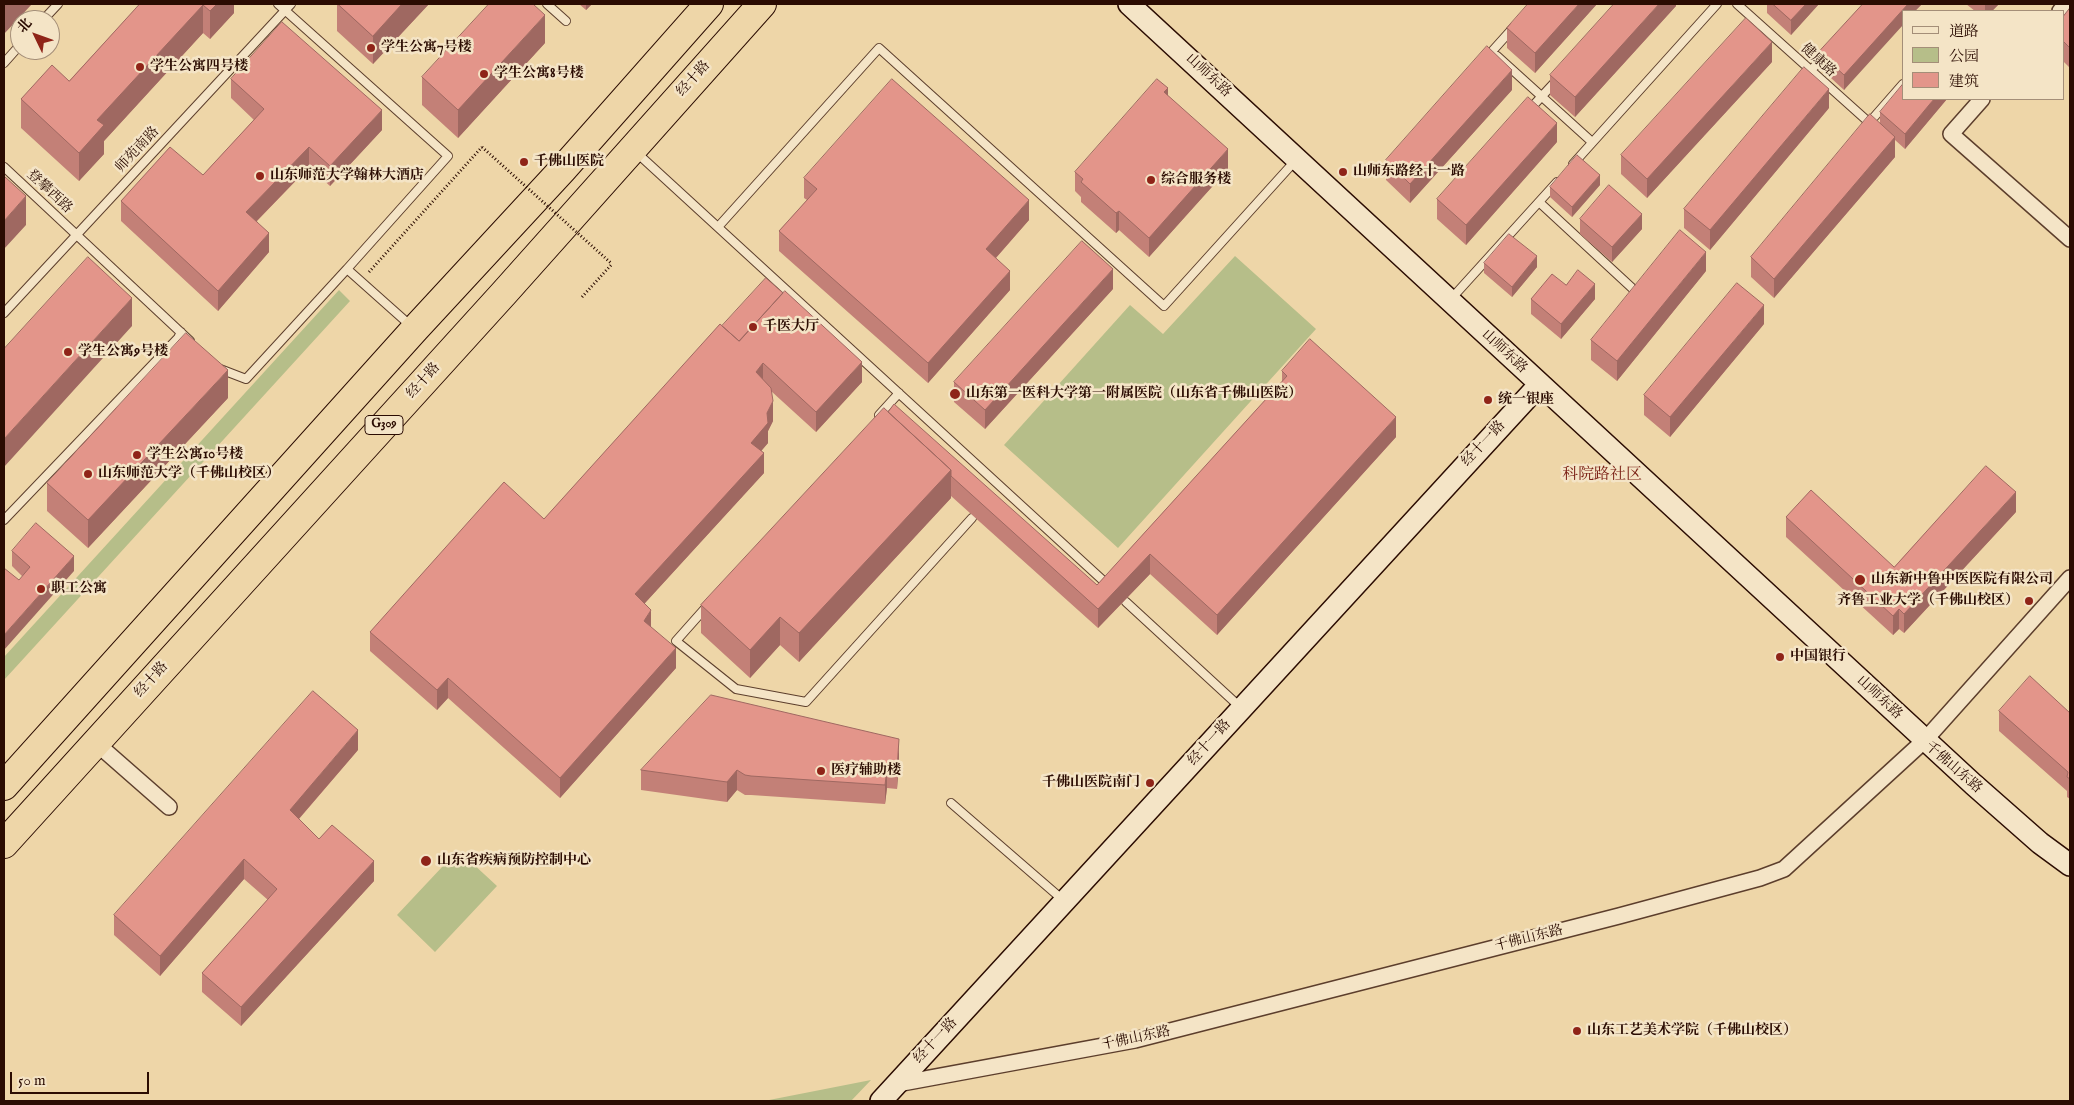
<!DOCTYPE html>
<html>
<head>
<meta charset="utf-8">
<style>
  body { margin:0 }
  #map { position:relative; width:2074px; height:1105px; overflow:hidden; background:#eed6a8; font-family:"IM FELL English","Noto Serif SC",serif }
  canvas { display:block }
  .frame { position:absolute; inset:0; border:5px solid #2b0c02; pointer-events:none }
  .legend { position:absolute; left:1902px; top:10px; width:162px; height:90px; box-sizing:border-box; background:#f4e4c6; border:1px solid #a48e78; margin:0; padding:6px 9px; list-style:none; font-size:15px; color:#2b0c02 }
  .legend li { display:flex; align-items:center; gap:10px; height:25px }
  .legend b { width:25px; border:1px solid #a48e78 }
  .north { position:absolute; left:10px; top:10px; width:50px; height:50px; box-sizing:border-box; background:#f4e4c6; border:1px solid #a48e78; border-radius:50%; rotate:312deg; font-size:14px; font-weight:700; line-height:20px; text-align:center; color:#2b0c02 }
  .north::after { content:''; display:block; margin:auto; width:18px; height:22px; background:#8f2418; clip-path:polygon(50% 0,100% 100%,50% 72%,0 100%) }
  .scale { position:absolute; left:10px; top:1072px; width:139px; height:22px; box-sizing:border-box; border:2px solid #2b0c02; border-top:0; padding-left:6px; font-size:15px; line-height:18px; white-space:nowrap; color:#2b0c02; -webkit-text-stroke:4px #f4e4c6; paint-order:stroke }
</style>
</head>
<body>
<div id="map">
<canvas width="2074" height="1105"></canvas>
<div class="frame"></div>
<ul class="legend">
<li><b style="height:6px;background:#f4e4c6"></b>道路</li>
<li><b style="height:14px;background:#b6be89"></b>公园</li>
<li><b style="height:14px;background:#e3958a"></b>建筑</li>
</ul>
<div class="north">北</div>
<div class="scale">50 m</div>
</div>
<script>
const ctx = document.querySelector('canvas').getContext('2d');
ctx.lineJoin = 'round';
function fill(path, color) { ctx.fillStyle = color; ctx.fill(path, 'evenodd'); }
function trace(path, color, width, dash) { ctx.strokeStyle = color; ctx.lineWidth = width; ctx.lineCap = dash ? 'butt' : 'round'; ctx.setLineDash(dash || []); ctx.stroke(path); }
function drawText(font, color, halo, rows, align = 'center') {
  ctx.font = font + ' "IM FELL English","Noto Serif SC",serif'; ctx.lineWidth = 5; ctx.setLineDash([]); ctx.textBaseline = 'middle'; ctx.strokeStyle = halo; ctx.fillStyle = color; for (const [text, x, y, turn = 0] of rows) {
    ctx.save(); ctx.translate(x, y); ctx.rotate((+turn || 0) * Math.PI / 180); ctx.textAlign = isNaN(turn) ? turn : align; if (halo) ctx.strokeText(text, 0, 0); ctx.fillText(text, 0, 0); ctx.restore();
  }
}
const green = new Path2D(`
  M1235 256 1316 329 1118 548 1004 445 1130 305 1163 334Z
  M339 290 350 301 4 680V657Z
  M458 850 497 886 435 952 397 915Z
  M871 1080 851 1101H764Z`);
const path = new Path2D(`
  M369 272 482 147
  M582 297 612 264`);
const lane = new Path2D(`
  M278 4 448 156 347 269 411 326
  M547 4 566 21
  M1737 4 1873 126
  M43 20 58 4
  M1497 56 1592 142
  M1486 58 1513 28
  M4 63 20 45
  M1803 79 1826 54
  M1530 109 1556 81
  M1868 124 1903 84
  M637 153 1109 586
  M1573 164 1717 4
  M4 167 190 341
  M1539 202 1632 288
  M718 227 879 48 1164 306 1295 161
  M1451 299 1557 182
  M4 313 291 4
  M220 369 246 379 347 269
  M879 415 899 393
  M4 520 178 338 181 332
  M1126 602 1240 707
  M708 605 676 641 736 689 806 702 972 518
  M951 803 1063 900`);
const street = new Path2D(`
  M2060 11 2067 4
  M1982 99 1951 134 2070 239
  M96 743 169 807
  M897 1084 1135 1040 1619 916 1760 878 1784 869 1925 740 2070 578`);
const secondary = new Path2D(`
  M1129 4 1973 784 2040 843 2070 865
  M881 1101 1539 385`);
const highway = new Path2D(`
  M4 786 415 329 563 169 709 4
  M4 844 505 292 762 4`);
const pathBridge = new Path2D(`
  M482 147 612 264`);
const wall = new Path2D(`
  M140 4H234V13L210 39 203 33 104 141V154L79 181 21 128V99L69 81Z
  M337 4H429L373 64 337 31Z
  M579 4H592L586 10Z
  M1597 4 1535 73 1507 48V28Z
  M1676 4V6L1575 117 1550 95V75Z
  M1767 4H1819L1791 35 1767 13Z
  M1863 4H1922L1915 11H1903L1844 90 1819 67V52Z
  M1966 4H1999L1992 11H1975Z
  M2070 8V68L2063 61V17Z
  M545 43 458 138 422 105V77Z
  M1772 62 1647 198 1621 174V155Z
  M231 79 382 130 330 186 309 167 257 221 269 252 218 311 121 221V201L203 175 254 120 231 98Z
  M1512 90 1410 203 1386 180V160Z
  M1168 96 1228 169 1149 257 1119 230 1116 233 1081 202V197L1075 191V172Z
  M1947 99 1905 149 1895 140V157L1774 298 1751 277V257L1880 123V112Z
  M1829 108 1710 250 1684 228V209Z
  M1557 142 1466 245 1437 219V199Z
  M804 178 1029 220 996 258 1010 290 928 383 779 251V231L807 200 804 198Z
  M1600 185 1572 217 1550 197V187Z
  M1580 219 1642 229 1612 262 1580 234Z
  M1484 263 1537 267 1512 297 1484 273Z
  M1706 271 1617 381 1591 360V340Z
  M1566 285 1595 299 1561 339 1531 314V299Z
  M1113 289 985 429 954 402V382Z
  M1764 324 1670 437 1644 415V395Z
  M722 326 862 382 816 432 771 391 773 421 768 431V443L761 451 764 473 644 604 651 627 676 668 560 798 448 698 437 710 370 651V632L544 519Z
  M1282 371 1396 437 1217 635 1150 574 1098 628 951 496V498L799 662 780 645 750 678 701 633V605L884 408 1097 585 1282 382Z
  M228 398 88 548 47 511V483Z
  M2016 512 1904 633 1899 629 1893 635 1786 537V517L1894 567Z
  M12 551 74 571 22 576 12 566Z
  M1999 711 2070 713V799L2067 797V791L1999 731Z
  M358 750 299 819 319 839 374 881 241 1026 202 992V973L268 900 244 879 160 976 114 935V915Z
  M899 759 897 789 887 788 885 804 751 795H745L737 790 727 802 641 790V770Z`);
const shadedWall = new Path2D(`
  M5 4H32L4 34V5Z
  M217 4H234V13L210 39V11Z
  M402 4H429L373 64V36Z
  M586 4H592L586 10Z
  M1579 4H1597L1535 73V53Z
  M1659 4H1676V6L1575 117V97Z
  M1806 4H1819L1791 35V20Z
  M1908 4H1922L1915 11H1903V25L1844 90V75Z
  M1985 4H1999L1992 11H1985Z
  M203 5V33L104 141V154L79 181V153L97 120Z
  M545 15V43L458 138V110Z
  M1772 42V62L1647 198V179Z
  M1512 70V90L1410 203V184Z
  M1168 88V108L1164 92Z
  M1829 89V108L1710 250V230Z
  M1934 99H1947L1905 149V134Z
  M382 110V130L330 186V166Z
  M1557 123V142L1466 245V225Z
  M1895 137V157L1774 298V279Z
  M309 147V167L246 232V212Z
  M1228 149V169L1149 257V238Z
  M1600 175V185L1572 217V207Z
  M26 196V225L4 249V221Z
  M1029 200V220L986 269V249Z
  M1119 211V230L1116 233V213Z
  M1642 214V229L1612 262V247Z
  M269 233V252L218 311V291Z
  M1706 252V271L1617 381V361Z
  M1537 256V267L1512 297V287Z
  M1113 269V289L985 429V410Z
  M1010 271V290L928 383V363Z
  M1595 284V299L1561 339V324Z
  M132 298V326L4 467V439Z
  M1764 305V324L1670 437V417Z
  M862 362V382L816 432V412Z
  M763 363V383L756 372Z
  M228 370V398L88 548V520Z
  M773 401V421L768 431V443L751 463V443Z
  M1396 417V437L1217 635V615Z
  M764 453V473L635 614V594Z
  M951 470V498L799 662V633Z
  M2016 492V512L1904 633V614Z
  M1150 554V574L1098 628V609Z
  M74 556V571L4 650V635Z
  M1899 609V629L1893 635V616Z
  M651 610V630L644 621Z
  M780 617V645L750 678V650Z
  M676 648V668L560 798V778Z
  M448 678V698L437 710V690Z
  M358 730V750L290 829V810Z
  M899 739V759L897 789V769Z
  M887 769V788L885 804V785Z
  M737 770V790L727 802V782Z
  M244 859V879L160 976V956Z
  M374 861V881L241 1026V1007Z`);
const building = new Path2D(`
  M140 4H217L210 11 203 5 97 120 104 125 79 153 21 99 52 65 69 81Z
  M338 4H402L373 36Z
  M489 4H533L545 15 458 110 422 77Z
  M1528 4H1579L1535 53 1507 28Z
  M1614 4H1659L1575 97 1550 75Z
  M1773 4H1806L1791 20Z
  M1863 4H1908L1844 75 1819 52Z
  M2070 8V48L2063 41V17Z
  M1746 18 1772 42 1647 179 1621 155Z
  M282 22 382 110 330 166 309 147 246 212 269 233 218 291 121 201 170 147 203 175 264 109 231 79Z
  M1487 46 1512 70 1410 184 1386 160Z
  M1804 67 1829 89 1710 230 1684 209Z
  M892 79 1029 200 986 249 1010 271 928 363 779 231 817 189 804 178Z
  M1157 79 1168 88 1164 92 1228 149 1149 238 1119 211 1116 213 1081 182 1083 179 1075 172Z
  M1903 84V99H1934L1905 134 1880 112Z
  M1528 97 1557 123 1466 225 1437 199Z
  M1870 114 1895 137 1774 279 1751 257Z
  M1577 155 1600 175 1572 207 1550 187Z
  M4 176 26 196 4 221Z
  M1609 185 1642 214 1612 247 1580 219Z
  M1680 230 1706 252 1617 361 1591 340Z
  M1509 234 1537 256 1512 287 1484 263Z
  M1082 241 1113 269 985 410 954 382Z
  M88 257 132 298 4 439V349Z
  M1578 270 1595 284 1561 324 1531 299 1552 274 1566 285Z
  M766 278 783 293 739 341 722 326Z
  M1737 283 1764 305 1670 417 1644 395Z
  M785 291 862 362 816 412 763 363 756 372 771 388 773 401 767 413 768 423 751 443 764 453 635 594 651 610 644 621 676 648 560 778 448 678 437 690 370 632 504 482 544 519 720 324 739 341Z
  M186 333 228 370 88 520 47 483Z
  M1310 339 1396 417 1217 615 1150 554 1098 609 951 476V470L888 412 894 404 1097 585 1287 376 1282 371Z
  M884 408 951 470 799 633 780 617 750 650 701 605Z
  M1986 466 2016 492 1904 614 1899 609 1893 616 1786 517 1811 490 1894 567Z
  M36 523 74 556 4 635V568L19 580 30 567 12 551Z
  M2030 676 2070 713V779L2067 777 2068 772 1999 711Z
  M313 691 358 730 290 810 319 839 332 825 374 861 241 1007 202 973 277 889 244 859 160 956 114 915Z
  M711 695 899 739 897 769H887L885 785 751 776 745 775 737 770 727 782 641 770Z`);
const markers = [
  [371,48,5,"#8f2418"],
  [140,67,5,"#8f2418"],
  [484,74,5,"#8f2418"],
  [524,162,5,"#8f2418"],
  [1343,172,5,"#8f2418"],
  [260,176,5,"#8f2418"],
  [1151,180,5,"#8f2418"],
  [753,327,5,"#8f2418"],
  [68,352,5,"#8f2418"],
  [955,394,6,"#8f2418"],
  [1488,400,5,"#8f2418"],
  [137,455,5,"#8f2418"],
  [88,474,5,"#8f2418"],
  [1860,580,6,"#8f2418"],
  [41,589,5,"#8f2418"],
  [2029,601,5,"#8f2418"],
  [1780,657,5,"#8f2418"],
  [821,771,5,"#8f2418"],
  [1150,783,5,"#8f2418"],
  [426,861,6,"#8f2418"],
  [1577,1031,5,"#8f2418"]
];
const shields = [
  [384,425,38]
];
const shieldNames = [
  ["G309",384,425]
];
const poiNames = [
  ["学生公寓7号楼",381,48],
  ["学生公寓四号楼",150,67],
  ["学生公寓8号楼",494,74],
  ["千佛山医院",534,162],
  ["山师东路经十一路",1353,172],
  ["山东师范大学翰林大酒店",270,176],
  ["综合服务楼",1161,180],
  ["千医大厅",763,327],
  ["学生公寓9号楼",78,352],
  ["山东第一医科大学第一附属医院（山东省千佛山医院）",966,394],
  ["统一银座",1498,400],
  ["学生公寓10号楼",147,455],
  ["山东师范大学（千佛山校区）",98,474],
  ["山东新中鲁中医医院有限公司",1871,580],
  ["职工公寓",51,589],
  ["齐鲁工业大学（千佛山校区）",2019,601,"right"],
  ["中国银行",1790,657],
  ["医疗辅助楼",831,771],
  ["千佛山医院南门",1140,783,"right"],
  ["山东省疾病预防控制中心",437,861],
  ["山东工艺美术学院（千佛山校区）",1587,1031]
];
const streetNames = [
  ["健康路",1818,61,42],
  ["山师东路",1208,76,43],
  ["经十路",694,79,-48],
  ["师苑南路",138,150,-47],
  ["登攀西路",49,192,43],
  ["山师东路",1504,352,43],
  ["经十路",424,381,-48],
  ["经十一路",1484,444,-47],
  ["经十路",152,680,-48],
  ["山师东路",1879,698,43],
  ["经十一路",1210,743,-48],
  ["千佛山东路",1953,768,41],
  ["千佛山东路",1529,939,-14],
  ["千佛山东路",1136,1039,-12],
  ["经十一路",936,1041,-47]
];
const quarterNames = [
  ["科院路社区",1602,476]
];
fill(green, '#b6be89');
trace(lane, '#5c3e2c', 10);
trace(street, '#5c3e2c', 18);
trace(secondary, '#2b0c02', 24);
trace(highway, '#2b0c02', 30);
trace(path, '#2b0c02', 3, [1, 2.5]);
trace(lane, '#f4e4c6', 8);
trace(street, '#f4e4c6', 15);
trace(secondary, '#f4e4c6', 21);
trace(highway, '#eed6a8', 28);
trace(pathBridge, '#2b0c02', 3, [1, 2.5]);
fill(wall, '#c38077');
fill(shadedWall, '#9f6861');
fill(building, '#e3958a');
trace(building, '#9f6861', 1);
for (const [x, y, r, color] of markers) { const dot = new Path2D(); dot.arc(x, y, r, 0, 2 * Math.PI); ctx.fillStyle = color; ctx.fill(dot); trace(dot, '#f4e4c6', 2); }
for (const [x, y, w] of shields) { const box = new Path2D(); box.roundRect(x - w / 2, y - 9.5, w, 19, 4); ctx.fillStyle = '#f4e4c6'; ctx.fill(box); trace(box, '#2b0c02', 1); }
drawText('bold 12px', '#2b0c02', null, shieldNames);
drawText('bold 14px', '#2b0c02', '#f4e4c6', poiNames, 'left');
drawText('14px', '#2b0c02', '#f4e4c6', streetNames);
drawText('16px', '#7a1f14', '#f4e4c6', quarterNames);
</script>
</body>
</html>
